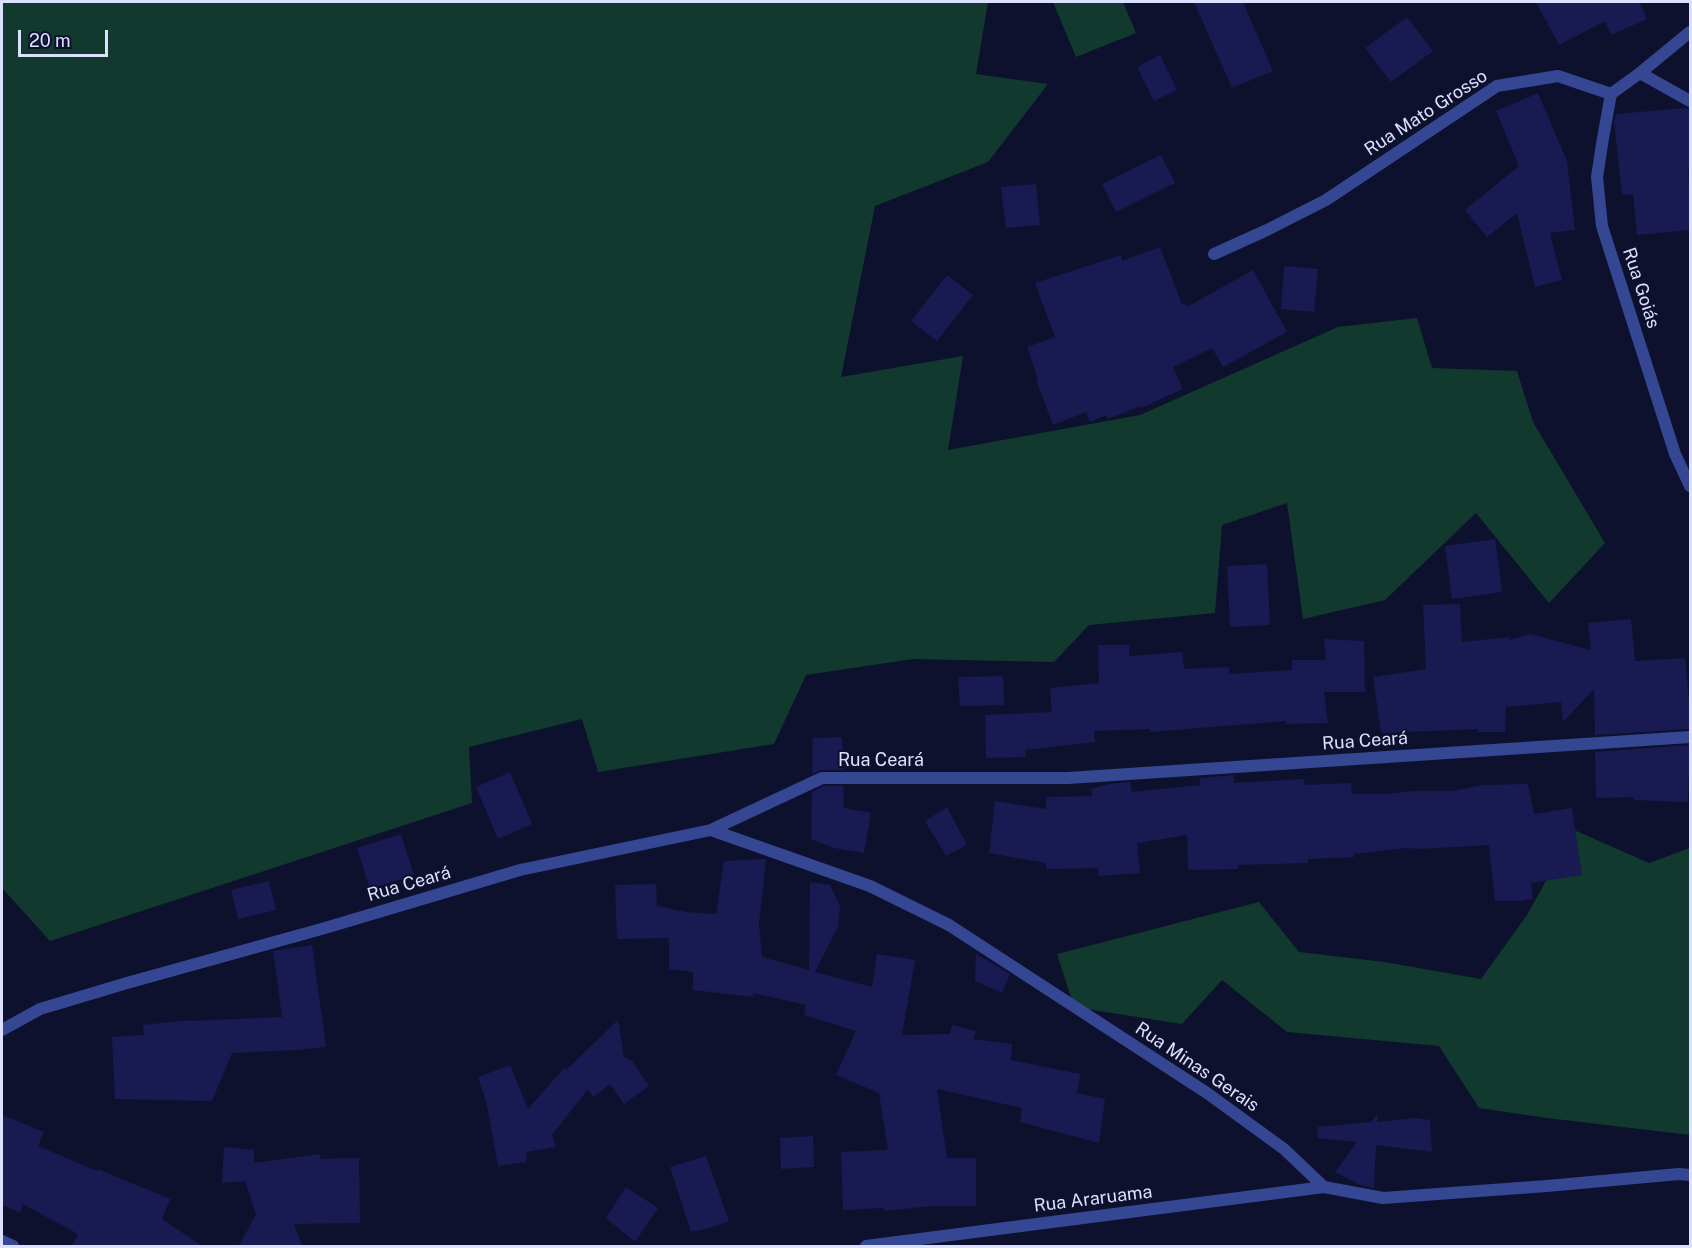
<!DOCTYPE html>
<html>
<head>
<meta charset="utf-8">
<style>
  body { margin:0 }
  #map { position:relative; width:1692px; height:1248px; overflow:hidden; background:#0e112e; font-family:"Public Sans",sans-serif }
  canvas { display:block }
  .frame { position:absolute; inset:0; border:3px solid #dbe0ff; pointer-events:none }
  .scale { position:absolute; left:18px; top:30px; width:90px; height:27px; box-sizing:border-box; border:3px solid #dbe0ff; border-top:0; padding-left:8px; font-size:18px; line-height:21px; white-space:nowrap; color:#dbe0ff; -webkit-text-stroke:4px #0e112e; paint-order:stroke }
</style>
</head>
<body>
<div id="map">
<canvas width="1692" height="1248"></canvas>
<div class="frame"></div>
<div class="scale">20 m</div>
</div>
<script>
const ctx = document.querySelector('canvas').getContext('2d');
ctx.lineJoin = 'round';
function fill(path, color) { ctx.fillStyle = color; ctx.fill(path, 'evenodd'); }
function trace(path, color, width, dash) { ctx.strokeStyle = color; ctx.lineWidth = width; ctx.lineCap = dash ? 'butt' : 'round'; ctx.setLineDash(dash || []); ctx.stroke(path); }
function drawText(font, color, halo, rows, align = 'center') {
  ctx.font = font + ' "Public Sans",sans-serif'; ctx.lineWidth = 4.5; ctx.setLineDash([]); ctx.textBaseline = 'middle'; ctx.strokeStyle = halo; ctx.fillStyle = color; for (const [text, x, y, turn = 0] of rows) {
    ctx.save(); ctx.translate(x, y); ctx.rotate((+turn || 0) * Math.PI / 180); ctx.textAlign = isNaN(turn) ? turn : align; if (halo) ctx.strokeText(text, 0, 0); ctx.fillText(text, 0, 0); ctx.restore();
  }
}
const green = new Path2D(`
  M2 2H988L976 74 1048 84 988 162 875 206 841 377 963 356 948 450 1140 415 1338 327 1417 318 1432 368 1517 371 1533 422 1605 543 1549 603 1476 513 1385 600 1303 619 1287 503 1222 525 1215 613 1089 625 1054 662 913 659 806 675 774 744 598 772 582 719 469 747 472 803 50 941 2 888Z
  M1053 2H1123L1136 33 1076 57Z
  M1574 830 1649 863 1690 848V1135L1547 1118 1479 1108 1439 1046 1287 1032 1222 980 1182 1024 1074 1007 1057 954 1259 902 1299 952 1384 962 1481 979 1527 915Z`);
const building = new Path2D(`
  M1194 2H1243L1273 71 1232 88Z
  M1536 2H1644L1640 3 1647 19 1611 35 1605 21 1559 45Z
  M1407 17 1433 51 1391 82 1365 48Z
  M1160 55 1177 90 1154 101 1137 67Z
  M1538 93 1567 161 1575 230 1550 233 1562 280 1535 287 1517 213 1487 237 1465 210 1519 166 1496 111Z
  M1685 108 1690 109V169H1688L1690 195V230L1637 235 1633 194 1622 195 1614 121 1616 114Z
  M1161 155 1175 183 1116 212 1102 184Z
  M1036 184 1040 225 1006 228 1001 187Z
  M1160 247 1182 304 1185 303 1187 307 1253 270 1287 332 1223 367 1212 348 1173 367 1183 389 1141 408V406L1108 419 1106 415 1090 422 1086 412 1053 425 1036 380 1038 379 1027 347 1055 337 1035 283 1121 255 1122 261Z
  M1284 266 1318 269 1314 312 1281 309Z
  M947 275 973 295 937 341 911 321Z
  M1495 539 1502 592 1452 599 1445 546Z
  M1267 564 1270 625 1230 627 1227 566Z
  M1460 604 1462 642 1509 637V640L1530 634 1591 650 1588 623 1631 619 1635 661 1685 658 1690 710V729L1595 735 1594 689 1563 722 1561 702 1506 707 1505 732H1478V729L1381 733 1373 677 1426 669 1423 605Z
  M1324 639 1364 641 1365 692H1324L1328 723 1286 724V721L1150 732V729L1094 731 1095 742 1025 750 1026 757 986 758 985 715 1052 712 1050 688 1099 683 1098 645H1129V656L1182 652 1184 669 1229 667V674L1292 670V660H1326Z
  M1003 676 1004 705 960 706 958 677Z
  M842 737 843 770H822L812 774 813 738Z
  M1690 745 1688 802 1634 800V797L1596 798 1595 752Z
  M510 772 532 824 498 839 476 787Z
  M1234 775V783L1304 779 1305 785 1351 783 1352 794H1389L1413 791H1453L1483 785 1528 784 1534 814 1572 808 1582 875 1531 883 1533 899 1520 901H1495L1489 845 1421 849 1406 848 1354 854V857L1308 859V863L1238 865V869L1188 870 1187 835 1137 843 1140 873 1098 876V868L1046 869V863L989 853 995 801 1046 809V797L1092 796 1091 789 1109 784 1130 782 1132 792 1200 785V778Z
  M824 786H843L844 808 871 813 864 853 834 848 811 839 812 792Z
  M947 807 967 845 946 856 925 821Z
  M401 834 414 875 370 889 357 848Z
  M766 859 759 923 762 957 809 970 810 882 830 885 840 906 838 927 815 972 872 987 877 954 915 960 902 1035 950 1034 952 1025 976 1031 973 1039 1012 1044 1011 1060 1080 1074 1077 1093 1105 1099 1099 1143 1020 1122 1022 1108 937 1089 947 1158H976V1206H932L884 1211V1208L843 1210 841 1152 888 1150 879 1093 836 1075 856 1031 804 1015 806 1005 753 993V997L693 990V972L669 969V938L617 939 615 885 656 884 657 906 686 912 716 914 724 861Z
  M269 881 276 910 238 919 231 890Z
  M312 945 326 1047 297 1050 232 1053 212 1101 115 1099 112 1037 144 1035 143 1025 189 1020V1021L282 1017 273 951Z
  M976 954 1010 974 1002 993 975 981Z
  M618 1020 624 1057 632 1061 649 1086 624 1104 610 1084 593 1097 588 1089 552 1135 556 1147 527 1152 526 1162 498 1166 486 1101 478 1077 510 1065 528 1109 564 1068 566 1070Z
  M1378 1113 1377 1122 1416 1118 1430 1120 1432 1152 1376 1145 1374 1188 1361 1185 1335 1172 1357 1142 1317 1138 1318 1127 1371 1122Z
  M2 1115 44 1132 38 1146 97 1171 98 1169 170 1199 162 1219 202 1246H72L78 1234 23 1204 20 1213 2 1205Z
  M813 1136 814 1167 781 1169 780 1138Z
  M224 1147 254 1150V1163L320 1154V1159L359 1158 360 1223 294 1224 302 1246H239L256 1214 245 1181 222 1183Z
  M706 1156 729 1221 710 1228 691 1232 670 1167Z
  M626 1187 658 1208 635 1242 606 1218Z`);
const minor = new Path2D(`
  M1640 73 1690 101
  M1611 94 1603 138 1597 177 1602 226 1675 454 1690 486
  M1611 94 1640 73 1690 32
  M1214 254 1267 230 1326 200 1497 86 1558 76 1611 94
  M711 830 870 886 949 925 1207 1093 1284 1149 1324 1187 1383 1198 1547 1186 1679 1174 1690 1175
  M2 1030 40 1009 127 983 325 928 520 870 711 830 822 778H1068L1690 737
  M2 1241 13 1246
  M866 1246 1324 1187`);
const streetNames = [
  ["Rua Mato Grosso",1426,113,-33],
  ["Rua Goiás",1641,288,72],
  ["Rua Ceará",1365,741,-4],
  ["Rua Ceará",881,760],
  ["Rua Ceará",409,884,-16],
  ["Rua Minas Gerais",1197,1067,34],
  ["Rua Araruama",1093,1199,-7]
];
fill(green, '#11392e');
fill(building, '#181a51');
trace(minor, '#354792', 12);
drawText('18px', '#dbe0ff', '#0e112e', streetNames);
</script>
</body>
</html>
